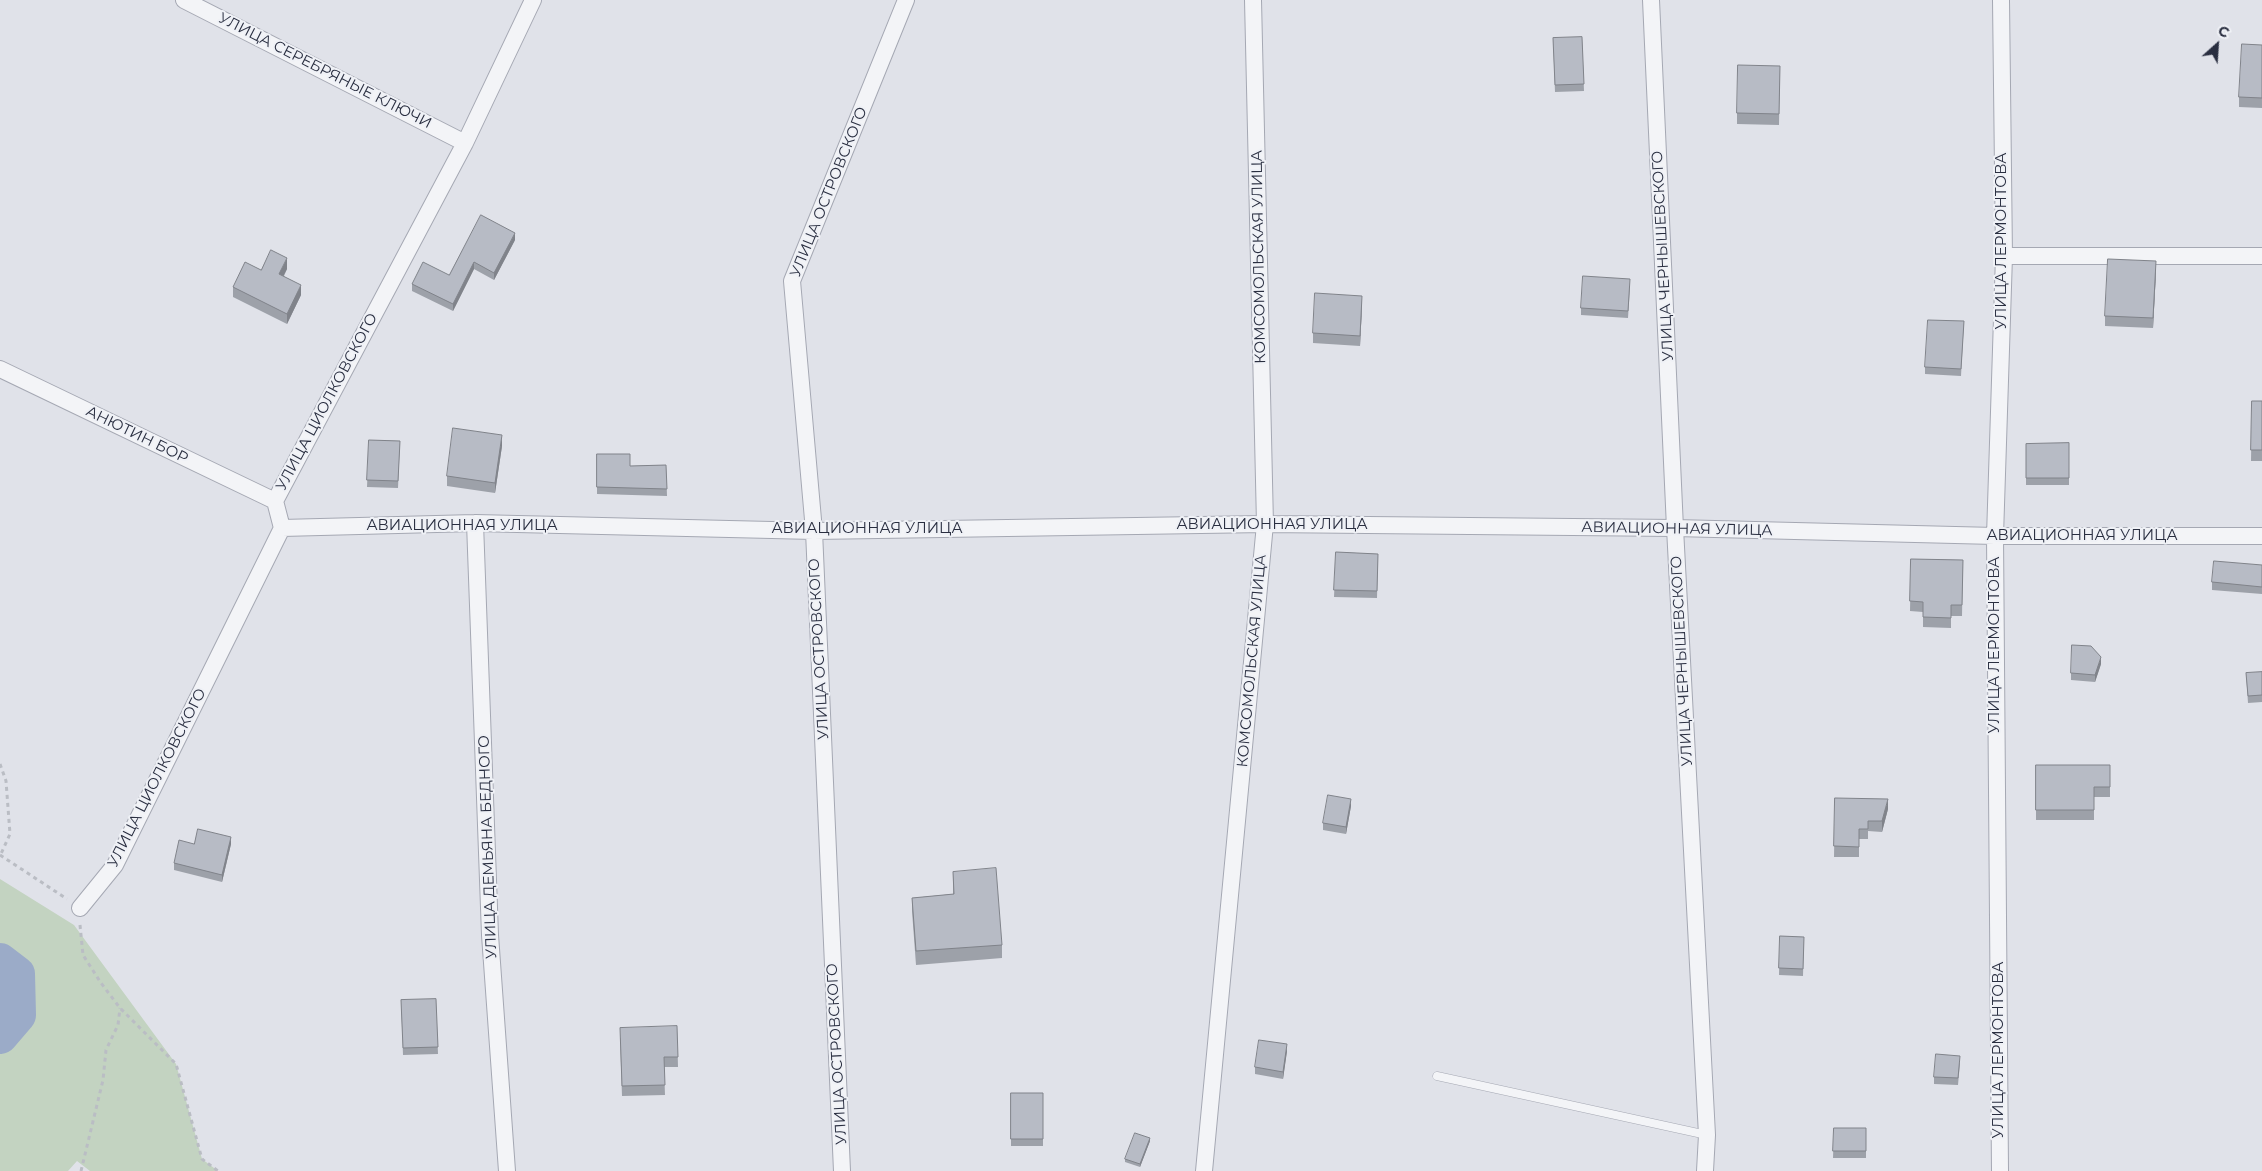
<!DOCTYPE html>
<html>
<head>
<meta charset="utf-8">
<style>
  body { margin:0 }
  #map { position:relative; width:2262px; height:1171px; overflow:hidden; background:#e0e2e9; font-family:Montserrat,sans-serif }
  canvas { display:block }
  .north { position:absolute; left:2192px; top:20px; width:50px; height:50px; -webkit-text-stroke:4px #eff1f6; paint-order:stroke; rotate:26deg; font-size:14px; font-weight:700; line-height:20px; text-align:center; color:#292e40 }
  .north::after { content:''; display:block; margin:auto; width:18px; height:22px; background:#292e40; clip-path:polygon(50% 0,100% 100%,50% 72%,0 100%) }
</style>
</head>
<body>
<div id="map">
<canvas width="2262" height="1171"></canvas>
<div class="north">С</div>
</div>
<script>
const ctx = document.querySelector('canvas').getContext('2d');
ctx.lineJoin = 'round';
function fill(path, color) { ctx.fillStyle = color; ctx.fill(path, 'evenodd'); }
function trace(path, color, width, dash) { ctx.strokeStyle = color; ctx.lineWidth = width; ctx.lineCap = dash ? 'butt' : 'round'; ctx.setLineDash(dash || []); ctx.stroke(path); }
function drawText(font, color, halo, rows, align = 'center') {
  ctx.font = font + ' Montserrat,sans-serif'; ctx.lineWidth = 4; ctx.setLineDash([]); ctx.textBaseline = 'middle'; ctx.strokeStyle = halo; ctx.fillStyle = color; for (const [text, x, y, turn = 0] of rows) {
    ctx.save(); ctx.translate(x, y); ctx.rotate((+turn || 0) * Math.PI / 180); ctx.textAlign = isNaN(turn) ? turn : align; if (halo) ctx.strokeText(text, 0, 0); ctx.fillText(text, 0, 0); ctx.restore();
  }
}
const green = new Path2D(`
  M0 879 74 925 176 1064 202 1159 218 1171H90L77 1161 68 1171H0V1045L26 1014 29 969 0 943Z
  M0 975 3 978 11 1008 0 1019Z`);
const river = new Path2D(`
  M0 961 17 974 18 1015 0 1036`);
const path = new Path2D(`
  M0 764 6 781 10 834 0 856
  M0 855 67 899
  M80 925 83 955 101 983 120 1008 176 1064 202 1159 218 1171
  M81 1171 103 1080 106 1050 118 1025 120 1008`);
const service = new Path2D(`
  M1437 1076 1707 1135`);
const minor = new Path2D(`
  M184 0 465 143
  M1651 0 1675 528 1707 1135 1705 1171
  M2004 256H2262
  M0 369 275 501
  M475 523 490 935 507 1171
  M282 528 475 523 814 531 1265 524 1675 528 1995 536H2262
  M80 908 115 865 282 528 275 501 465 143 533 0
  M842 1171 814 531 792 281 906 0
  M1204 1171 1265 524 1253 0
  M2000 1171 1995 536 2004 256 2001 0`);
const wall = new Path2D(`
  M1582 37 1584 91 1555 92 1553 38Z
  M2262 45V108L2239 107V97Z
  M1780 66 1779 125 1737 124V113Z
  M515 240 494 280 474 269 453 311 412 291V284L449 275Z
  M287 269 284 276 301 295 287 324 233 297V287L261 270Z
  M2156 272 2153 328 2105 326V316Z
  M1630 286 1628 318 1581 315V308Z
  M1362 306 1360 346 1313 343V333Z
  M1964 321 1961 376 1925 374V367Z
  M2252 401H2262V461H2251Z
  M369 440 400 441 398 488 367 487Z
  M2069 443V485H2026V444Z
  M502 446 495 493 447 486V476Z
  M597 454 630 466 666 465 667 496 597 494Z
  M1336 552 1378 554 1377 598 1334 597Z
  M1911 559 1963 560 1962 616H1951V628L1923 627V612L1910 611Z
  M2262 565V594L2212 590V582Z
  M2101 664 2095 682 2071 680V673Z
  M2262 672V702L2248 703 2246 673Z
  M2036 765H2110V797H2094V820H2036Z
  M1835 798 1888 809 1882 832 1868 831V839H1859V857H1834Z
  M1351 806 1346 834 1323 830V823Z
  M194 844H231L222 882 174 870V863Z
  M953 872 1002 945V958L916 965 912 911V898L953 894Z
  M1780 936 1804 937 1803 976 1779 975Z
  M436 999 438 1054 403 1055 401 1000Z
  M677 1026 678 1067H664L665 1095 622 1096 620 1038Z
  M1287 1051 1283 1079 1255 1074V1067Z
  M1960 1063 1958 1085 1934 1084V1077Z
  M1011 1093H1043V1146H1011Z
  M1834 1128H1866V1158H1833Z
  M1150 1141 1140 1167 1125 1162V1159Z`);
const shadedWall = new Path2D(`
  M515 233V240L494 280V273Z
  M287 258V269L279 284V274Z
  M2156 261V272L2153 328V318Z
  M474 262V269L453 311V304Z
  M301 285V295L287 324V314Z
  M1362 296V306L1360 346V336Z
  M502 435V446L495 493V483Z
  M2101 657V664L2095 682V675Z
  M1351 799V806L1346 834V827Z
  M1888 799V809L1882 832V821Z
  M231 837V844L222 882V875Z
  M1287 1044V1051L1283 1079V1072Z
  M1150 1138V1141L1140 1167V1164Z`);
const building = new Path2D(`
  M1582 37 1584 84 1555 85 1553 38Z
  M2242 44 2262 45V98L2239 97Z
  M1738 65 1780 66 1779 114 1737 113Z
  M481 215 515 233 494 273 474 262 453 304 412 284 423 262 449 275Z
  M271 250 287 258 279 274 301 285 287 314 233 287 245 262 261 270Z
  M2108 259 2156 261 2153 318 2105 316Z
  M1583 276 1630 279 1628 311 1581 308Z
  M1315 293 1362 296 1360 336 1313 333Z
  M1928 320 1964 321 1961 369 1925 367Z
  M2252 401H2262V450H2251Z
  M453 428 502 435 495 483 447 476Z
  M369 440 400 441 398 481 367 480Z
  M2069 443V478H2026V444Z
  M597 454H630V466L666 465 667 489 597 487Z
  M1336 552 1378 554 1377 591 1334 590Z
  M1911 559 1963 560 1962 605H1951V618L1923 617V602L1910 601Z
  M2214 561 2262 565V587L2212 582Z
  M2072 645 2091 646 2101 657 2095 675 2071 673Z
  M2262 672V695L2248 696 2246 673Z
  M2036 765H2110V787H2094V810H2036Z
  M1328 795 1351 799 1346 827 1323 823Z
  M1835 798 1888 799 1882 821H1868V829H1859V847L1834 846Z
  M198 829 231 837 222 875 174 863 179 840 194 844Z
  M996 868 1002 945 916 951 912 898 954 894 953 872Z
  M1780 936 1804 937 1803 969 1779 968Z
  M436 999 438 1047 403 1048 401 1000Z
  M677 1026 678 1057H664L665 1085 622 1086 620 1028Z
  M1259 1040 1287 1044 1283 1072 1255 1067Z
  M1936 1054 1960 1056 1958 1078 1934 1077Z
  M1011 1093H1043V1139H1011Z
  M1834 1128H1866V1151H1833Z
  M1135 1133 1150 1138 1140 1164 1125 1159Z`);
const streetNames = [
  ["УЛИЦА СЕРЕБРЯНЫЕ КЛЮЧИ",325,71,27],
  ["УЛИЦА ОСТРОВСКОГО",829,192,-68],
  ["УЛИЦА ЛЕРМОНТОВА",2002,241,-90],
  ["УЛИЦА ЧЕРНЫШЕВСКОГО",1663,256,-93],
  ["КОМСОМОЛЬСКАЯ УЛИЦА",1259,257,-91],
  ["УЛИЦА ЦИОЛКОВСКОГО",327,402,-62],
  ["АНЮТИН БОР",137,435,26],
  ["АВИАЦИОННАЯ УЛИЦА",1272,525],
  ["АВИАЦИОННАЯ УЛИЦА",462,526],
  ["АВИАЦИОННАЯ УЛИЦА",867,529],
  ["АВИАЦИОННАЯ УЛИЦА",1677,529,1],
  ["АВИАЦИОННАЯ УЛИЦА",2082,536],
  ["УЛИЦА ЛЕРМОНТОВА",1995,645,-90],
  ["УЛИЦА ОСТРОВСКОГО",819,649,-93],
  ["КОМСОМОЛЬСКАЯ УЛИЦА",1252,661,-85],
  ["УЛИЦА ЧЕРНЫШЕВСКОГО",1682,661,-93],
  ["УЛИЦА ЦИОЛКОВСКОГО",157,778,-63],
  ["УЛИЦА ДЕМЬЯНА БЕДНОГО",488,847,-92],
  ["УЛИЦА ЛЕРМОНТОВА",1999,1050,-90],
  ["УЛИЦА ОСТРОВСКОГО",837,1054,-93]
];
fill(green, '#c3d3c1');
trace(river, '#9babc8', 36);
trace(service, '#a5a8b3', 9);
trace(minor, '#a5a8b3', 18);
trace(path, '#babdc4', 3, [4, 4]);
trace(service, '#f3f4f7', 8);
trace(minor, '#f3f4f7', 16);
fill(wall, '#9da1a9');
fill(shadedWall, '#80838a');
fill(building, '#b7bbc5');
trace(building, '#80838a', 1);
drawText('15px', '#292e40', '#eff1f6', streetNames);
</script>
</body>
</html>
